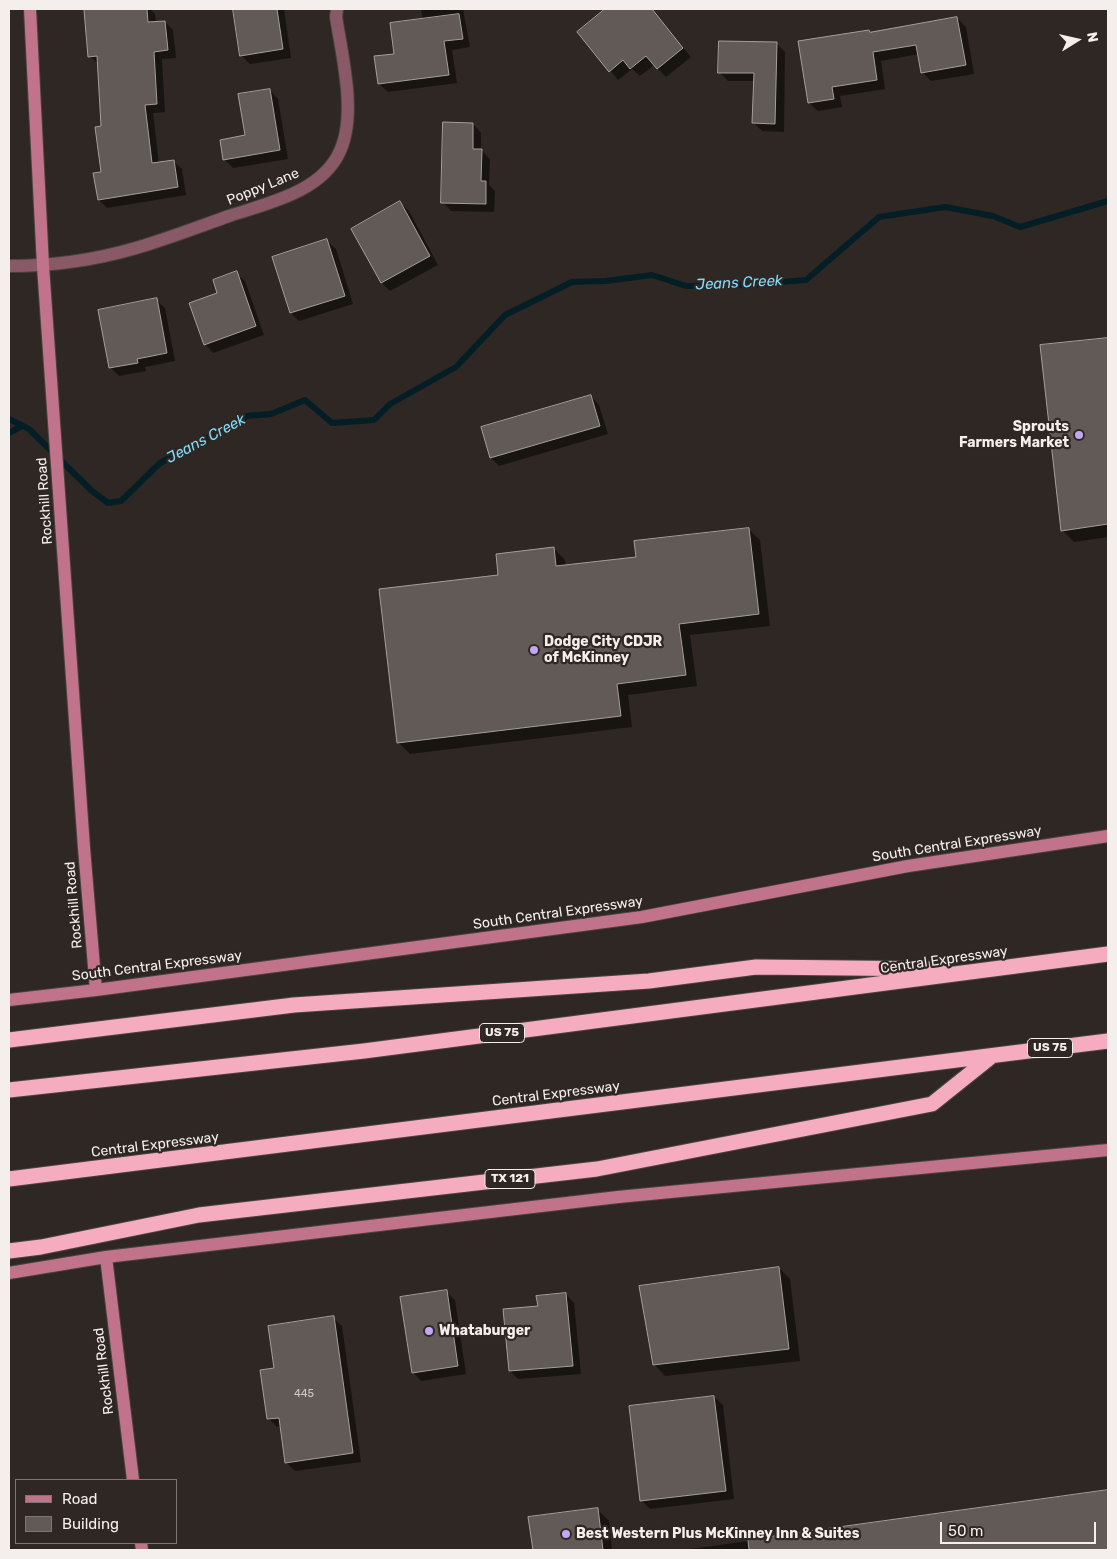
<!DOCTYPE html>
<html>
<head>
<meta charset="utf-8">
<style>
  body { margin:0 }
  #map { position:relative; width:1117px; height:1559px; overflow:hidden; background:#2e2723; font-family:Rubik,sans-serif }
  canvas { display:block }
  .frame { position:absolute; inset:0; border:10px solid #f4efed; pointer-events:none }
  .legend { position:absolute; left:15px; top:1479px; width:162px; height:65px; box-sizing:border-box; background:#2e2723; border:1px solid #7d7774; margin:0; padding:6px 9px; list-style:none; font-size:15px; color:#f4efed }
  .legend li { display:flex; align-items:center; gap:10px; height:25px }
  .legend b { width:25px; border:1px solid #7d7774 }
  .north { position:absolute; left:1052px; top:15px; width:50px; height:50px; -webkit-text-stroke:4px #2e2723; paint-order:stroke; rotate:80deg; font-size:14px; font-weight:700; line-height:20px; text-align:center; color:#f4efed }
  .north::after { content:''; display:block; margin:auto; width:18px; height:22px; background:#f4efed; clip-path:polygon(50% 0,100% 100%,50% 72%,0 100%) }
  .scale { position:absolute; left:940px; top:1522px; width:156px; height:22px; box-sizing:border-box; border:2px solid #f4efed; border-top:0; padding-left:6px; font-size:15px; line-height:18px; white-space:nowrap; color:#f4efed; -webkit-text-stroke:4px #2e2723; paint-order:stroke }
</style>
</head>
<body>
<div id="map">
<canvas width="1117" height="1559"></canvas>
<div class="frame"></div>
<ul class="legend">
<li><b style="height:6px;background:#c1738b"></b>Road</li>
<li><b style="height:14px;background:#615a56"></b>Building</li>
</ul>
<div class="north">N</div>
<div class="scale">50 m</div>
</div>
<script>
const ctx = document.querySelector('canvas').getContext('2d');
ctx.lineJoin = 'round';
function fill(path, color) { ctx.fillStyle = color; ctx.fill(path, 'evenodd'); }
function trace(path, color, width, dash) { ctx.strokeStyle = color; ctx.lineWidth = width; ctx.lineCap = dash ? 'butt' : 'round'; ctx.setLineDash(dash || []); ctx.stroke(path); }
function drawText(font, color, halo, rows, align = 'center') {
  ctx.font = font + ' Rubik,sans-serif'; ctx.lineWidth = 4.5; ctx.setLineDash([]); ctx.textBaseline = 'middle'; ctx.strokeStyle = halo; ctx.fillStyle = color; for (const [text, x, y, turn = 0] of rows) {
    ctx.save(); ctx.translate(x, y); ctx.rotate((+turn || 0) * Math.PI / 180); ctx.textAlign = isNaN(turn) ? turn : align; if (halo) ctx.strokeText(text, 0, 0); ctx.fillText(text, 0, 0); ctx.restore();
  }
}
const shadow = new Path2D(`
  M92 9H150L155 14 156 23 165 22 173 30 176 58 162 59 165 112 153 113 159 164 173 161 182 169 186 195 107 208 99 200 102 173 103 127 99 64 89 56Z
  M234 9H284L291 58 250 64 241 55Z
  M421 9H463L470 47 452 50 457 83 388 92 379 84 376 57 395 55 423 20Z
  M607 9H652L691 57 666 77 654 65 640 76 632 69 618 80 579 32Z
  M957 18 966 27 974 74 931 81 922 72 919 54 881 61 885 89 840 96 842 107 818 111 809 103 870 33Z
  M776 43 785 52 784 132 762 131 754 123 755 81H728L719 72Z
  M270 90 278 99 288 159 233 168 224 159 247 136Z
  M473 124 481 133V150L490 159 489 185 495 191 494 212 451 211 443 202Z
  M400 203 409 211 438 265 390 291 382 283Z
  M327 241 336 249 353 304 299 321 291 313Z
  M236 273 245 281 264 335 213 353 205 344 219 293Z
  M156 300 165 308 175 361 145 367 146 371 119 376 111 368Z
  M1108 339V537L1074 542 1063 531 1041 346Z
  M591 396 599 405 608 434 499 466 491 458Z
  M748 529 760 540 770 626 690 635 697 686 628 695 632 727 410 754 398 742 499 576 553 548 565 560 566 566 638 558Z
  M779 1268 790 1279 800 1361 665 1376 654 1364Z
  M446 1292 455 1300 466 1374 421 1381 413 1372Z
  M566 1294 574 1303 581 1374 518 1379 510 1371 539 1307Z
  M333 1318 342 1326 361 1462 295 1471 286 1462 281 1426 277 1427 268 1418 276 1369Z
  M714 1397 723 1405 734 1499 650 1509 642 1501Z
  M1108 1492V1550H683Z
  M597 1509 609 1521 612 1550H534L530 1518Z`);
const stream = new Path2D(`
  M9 419 29 429 92 491 108 503 121 501 160 463 247 416 271 414 305 400 332 423 374 420 390 404 456 367 505 315 572 282 606 281 652 275 686 286 746 285 806 280 879 217 945 207 993 216 1020 227 1108 201
  M9 433 22 426`);
const building = new Path2D(`
  M94 9H147L148 22 165 21 168 50 154 52 157 104 145 105 152 163 174 160 178 187 98 200 93 173 101 172 95 127 101 126 97 56 88 57 84 10Z
  M233 9H277L283 49 240 56Z
  M605 9H652L683 48 657 69 646 56 630 69 623 60 609 72 577 32Z
  M459 14 463 39 444 41 449 75 378 84 374 56 394 54 390 23Z
  M957 17 966 65 921 73 916 45 873 52 877 80 832 87 834 99 808 103 798 41 869 30 870 32Z
  M719 41 777 42 775 124 752 123 754 73H718Z
  M270 89 280 150 223 160 220 140 245 135 238 94Z
  M443 122 473 123V149H482L481 181H486V204L441 203Z
  M400 201 430 256 381 283 351 229Z
  M327 239 345 296 290 313 272 257Z
  M237 271 256 326 204 345 189 303 217 293 213 280Z
  M157 298 167 353 137 359 138 363 109 368 98 310Z
  M1108 338V524L1061 531 1040 345Z
  M591 395 600 426 490 458 481 427Z
  M749 528 759 614 679 624 686 675 617 684 621 716 397 743 379 589 498 575 496 554 554 547 556 566 636 557 634 541Z
  M779 1267 789 1349 653 1365 639 1286Z
  M447 1290 458 1366 412 1373 400 1297Z
  M566 1293 573 1366 509 1371 503 1309 538 1306 536 1296Z
  M334 1316 353 1453 285 1463 279 1418 267 1419 260 1370 274 1368 268 1326Z
  M714 1396 726 1491 640 1501 629 1406Z
  M1108 1490V1550H749L748 1540Z
  M598 1508 603 1550H533L528 1517Z`);
const street = new Path2D(`
  M9 266C51 266 95 260 136 248 167 239 198 227 229 216 268 203 322 192 340 151 357 114 342 56 336 17L337 9`);
const secondary = new Path2D(`
  M30 9 43 266 84 848 96 990
  M9 1000 96 990 642 917 908 866 1108 836
  M106 1257 133 1480
  M9 1273 106 1257 618 1197 1108 1150
  M141 1543 142 1550`);
const highway = new Path2D(`
  M9 1040 294 1005 649 981 756 967 940 969
  M9 1090 364 1051 1108 954
  M9 1179 1108 1041
  M9 1251 41 1247 199 1215 597 1169 932 1104 992 1056`);
const markers = [
  [1079,435,5,"#c3a7f2"],
  [534,650,5,"#c3a7f2"],
  [429,1331,5,"#c3a7f2"],
  [566,1534,5,"#c3a7f2"]
];
const numberNames = [
  ["445",304,1394]
];
const shields = [
  [502,1033,45],
  [1050,1048,45],
  [510,1179,50]
];
const shieldNames = [
  ["US 75",502,1033],
  ["US 75",1050,1048],
  ["TX 121",510,1179]
];
const streetNames = [
  ["Poppy Lane",263,187,-22],
  ["Rockhill Road",45,501,-94],
  ["South Central Expressway",957,844,-9],
  ["Rockhill Road",74,905,-95],
  ["South Central Expressway",558,913,-8],
  ["Central Expressway",944,960,-8],
  ["South Central Expressway",157,966,-7],
  ["Central Expressway",556,1094,-7],
  ["Central Expressway",155,1145,-7],
  ["Rockhill Road",104,1371,-97]
];
const poiNames = [
  ["Sprouts",1069,427,"right"],
  ["Farmers Market",1069,443,"right"],
  ["Dodge City CDJR",544,642],
  ["of McKinney",544,658],
  ["Whataburger",439,1331],
  ["Best Western Plus McKinney Inn & Suites",576,1534]
];
const waterNames = [
  ["Jeans Creek",739,283,-3],
  ["Jeans Creek",206,439,-28]
];
fill(shadow, '#0007');
trace(stream, '#041e26', 6);
fill(building, '#615a56');
trace(building, '#a69e99', 1);
trace(street, '#4a433f', 14);
trace(secondary, '#4a433f', 14);
trace(highway, '#4a433f', 17);
trace(street, '#8a5968', 12);
trace(secondary, '#c1738b', 12);
trace(highway, '#f5acc1', 15);
for (const [x, y, r, color] of markers) { const dot = new Path2D(); dot.arc(x, y, r, 0, 2 * Math.PI); ctx.fillStyle = color; ctx.fill(dot); trace(dot, '#2e2723', 2); }
drawText('11px', '#cfcac7', null, numberNames);
for (const [x, y, w] of shields) { const box = new Path2D(); box.roundRect(x - w / 2, y - 9.5, w, 19, 4); ctx.fillStyle = '#2e2723'; ctx.fill(box); trace(box, '#f4efed', 1); }
drawText('bold 12px', '#f4efed', null, shieldNames);
drawText('14px', '#f4efed', '#2e2723', streetNames);
drawText('bold 14px', '#f4efed', '#2e2723', poiNames, 'left');
drawText('italic 15px', '#82daf9', '#2e2723', waterNames);
</script>
</body>
</html>
